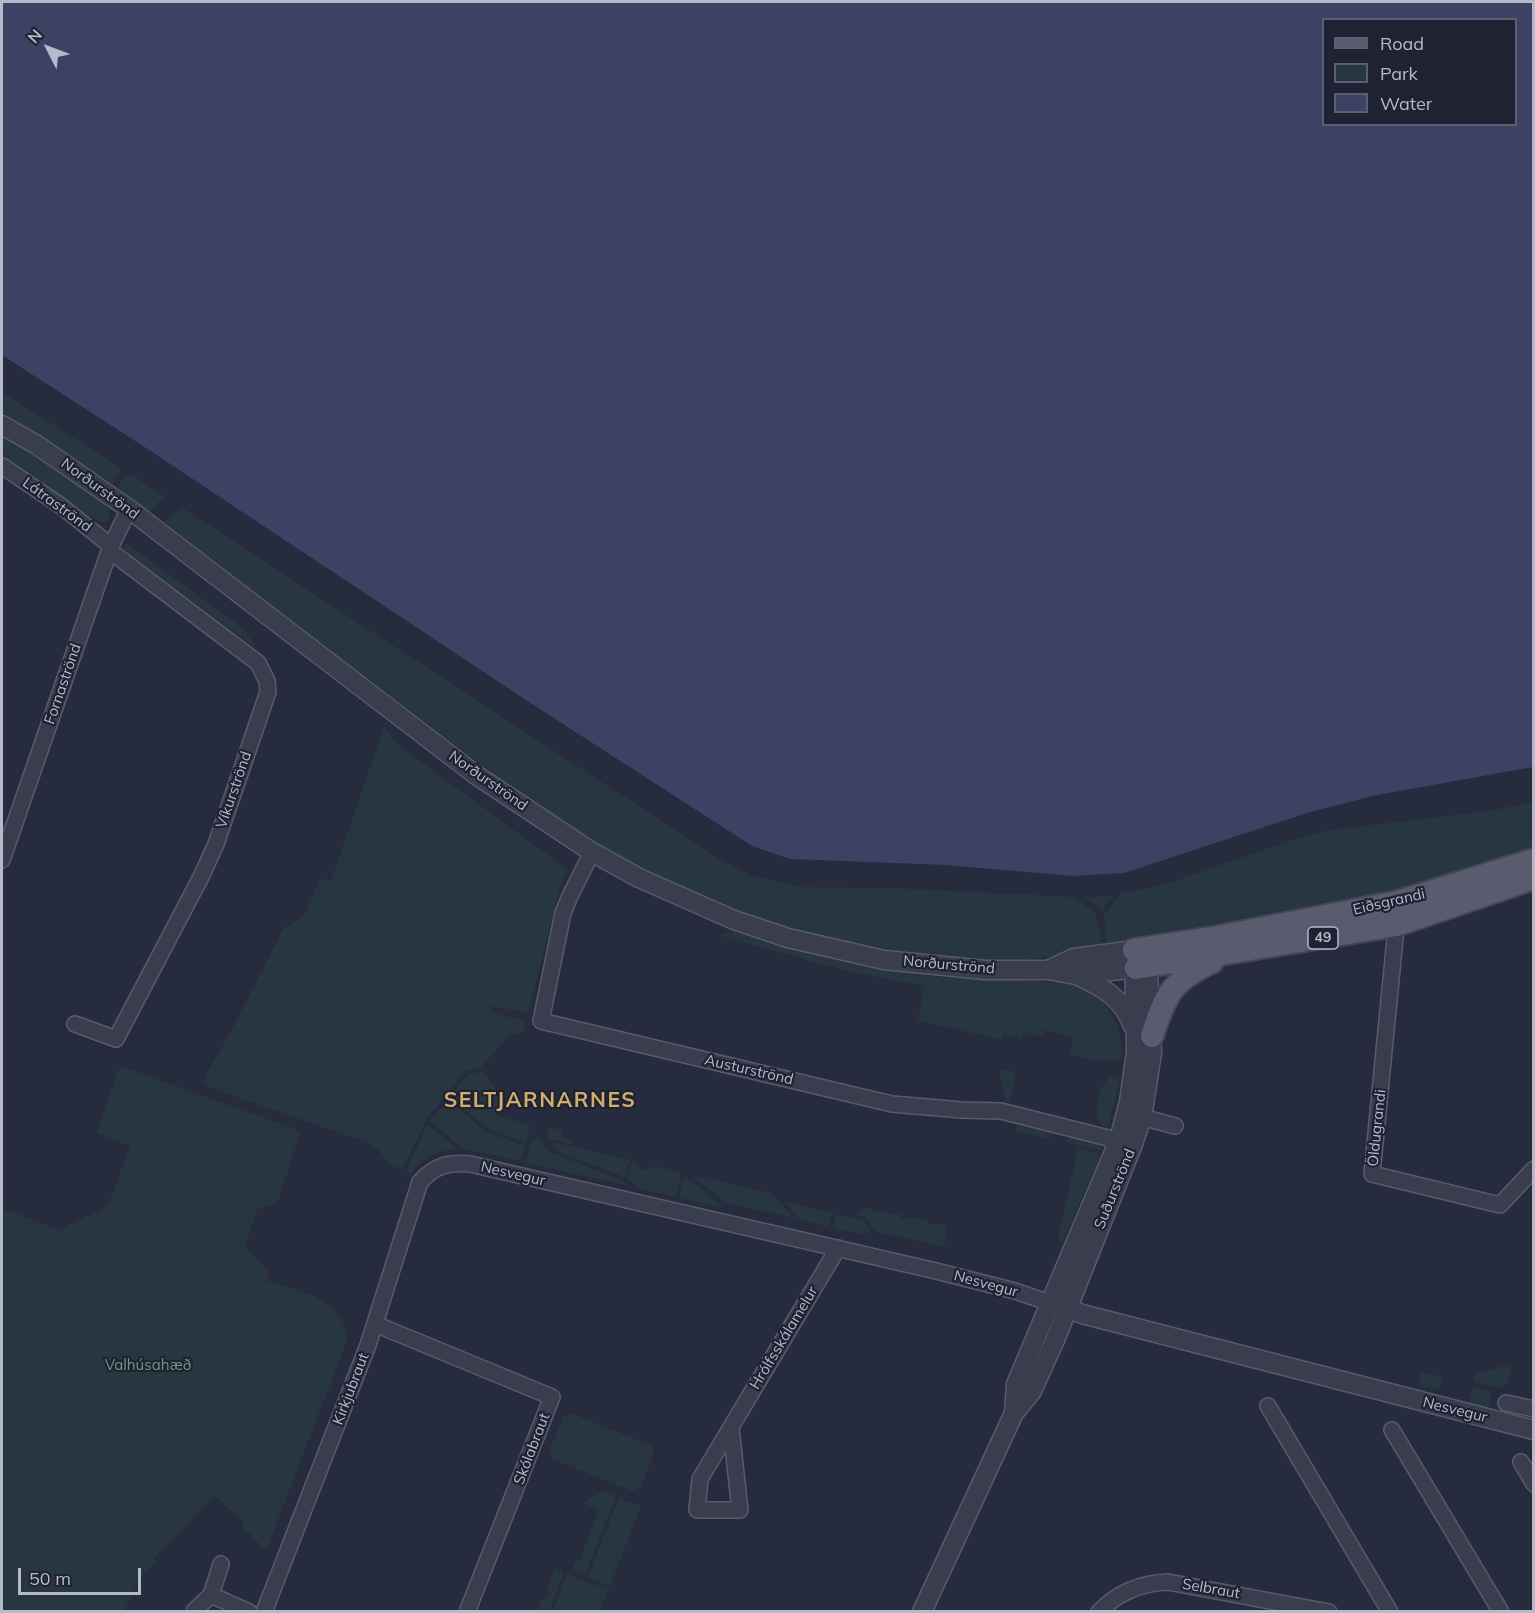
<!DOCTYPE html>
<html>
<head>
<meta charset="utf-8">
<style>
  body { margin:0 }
  #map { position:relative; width:1535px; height:1613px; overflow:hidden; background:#262b3e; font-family:Mulish,sans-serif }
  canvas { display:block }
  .frame { position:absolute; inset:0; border:3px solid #b6b9c9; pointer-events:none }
  .legend { position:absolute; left:1322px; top:18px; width:195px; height:108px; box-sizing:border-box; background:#1f2233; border:2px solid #5b5e6f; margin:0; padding:8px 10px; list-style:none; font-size:18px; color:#b6b9c9 }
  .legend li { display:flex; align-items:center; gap:12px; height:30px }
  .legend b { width:30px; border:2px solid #5b5e6f }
  .north { position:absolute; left:18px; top:18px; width:60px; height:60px; -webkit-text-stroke:4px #1f2233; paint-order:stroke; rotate:312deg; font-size:16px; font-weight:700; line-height:24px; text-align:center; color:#b6b9c9 }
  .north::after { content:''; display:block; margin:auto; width:21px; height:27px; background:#b6b9c9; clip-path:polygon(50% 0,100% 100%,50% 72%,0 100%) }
  .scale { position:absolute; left:18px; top:1568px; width:123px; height:27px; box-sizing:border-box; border:3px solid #b6b9c9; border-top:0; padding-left:8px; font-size:18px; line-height:21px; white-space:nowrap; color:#b6b9c9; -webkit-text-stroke:4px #1f2233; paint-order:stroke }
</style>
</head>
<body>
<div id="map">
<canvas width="1535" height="1613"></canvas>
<div class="frame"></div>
<ul class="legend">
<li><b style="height:8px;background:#585c6e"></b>Road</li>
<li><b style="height:16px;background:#28373f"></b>Park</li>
<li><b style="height:16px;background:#3b4264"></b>Water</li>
</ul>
<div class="north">N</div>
<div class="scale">50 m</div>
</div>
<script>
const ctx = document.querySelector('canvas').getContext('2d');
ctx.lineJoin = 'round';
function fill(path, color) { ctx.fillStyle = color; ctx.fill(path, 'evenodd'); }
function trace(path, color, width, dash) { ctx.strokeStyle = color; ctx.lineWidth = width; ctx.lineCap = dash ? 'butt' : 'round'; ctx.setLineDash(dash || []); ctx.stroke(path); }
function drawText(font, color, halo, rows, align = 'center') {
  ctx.font = font + ' Mulish,sans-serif'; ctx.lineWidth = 4.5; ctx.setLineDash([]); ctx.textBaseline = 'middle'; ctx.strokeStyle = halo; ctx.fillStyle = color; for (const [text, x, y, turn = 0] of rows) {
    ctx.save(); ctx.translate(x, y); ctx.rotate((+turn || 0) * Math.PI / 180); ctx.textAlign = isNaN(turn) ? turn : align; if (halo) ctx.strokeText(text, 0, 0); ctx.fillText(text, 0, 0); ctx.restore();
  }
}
const green = new Path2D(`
  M2 392 119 467 120 472 113 484 33 432 2 415Z
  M2 435C20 444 109 498 110 515L107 521 102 523 98 521 2 457Z
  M132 475 164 496 149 513 117 487 125 476Z
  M181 507 721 860 752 876 803 887 893 888 1074 897 1096 914 1103 948C1057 957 1011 963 964 961 847 955 714 913 613 854 542 813 477 761 411 711 328 649 246 586 164 522Z
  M126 543 244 629 258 650 128 553 124 548Z
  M384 727 400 746 568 870 560 887 528 1013 492 1006 491 1013 526 1021 522 1033H511L482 1067 465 1071 427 1118 402 1169 389 1164 380 1151 371 1144 203 1085 207 1073 230 1033 283 929 305 915 320 878 331 881Z
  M1533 801V853L1349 905 1107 945 1104 915 1121 893 1166 884 1301 837 1330 830 1495 810Z
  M1113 896 1102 910 1085 897Z
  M735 932 827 958 876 968 941 977 1081 983 1107 997 1103 1002C1118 1023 1122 1035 1122 1061L1094 1060 1070 1054 1073 1037 1044 1030 1042 1037 1024 1032 1022 1038 1003 1034 1001 1040 918 1020 924 986 843 970 718 935Z
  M120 1066 301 1131 277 1204 258 1208 245 1246 269 1273 266 1280C299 1291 342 1298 348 1338L266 1551 242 1526 244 1522 215 1496 154 1558 156 1561 142 1575 124 1611H2V1208L59 1230 108 1206 130 1146 97 1133Z
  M1005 1069 1016 1073 1010 1101 1007 1102 1000 1075V1072Z
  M484 1071 500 1095 495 1115 530 1125 526 1143 483 1126 450 1096 467 1075Z
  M1110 1077H1120L1108 1130 1099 1123C1094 1108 1098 1088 1110 1077Z
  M448 1099 485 1131 525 1146 521 1161 463 1149 430 1121Z
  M428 1124 457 1149C438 1150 423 1158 411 1174L406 1171Z
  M1017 1125 1050 1133 1049 1139 1015 1131Z
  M549 1127 563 1131 561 1138 571 1140V1144L548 1138 547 1136Z
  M1071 1137 1102 1145V1150L1065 1142Z
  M532 1138 543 1141 544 1147 550 1152 618 1179 628 1184 629 1186 526 1163Z
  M557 1143 630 1160 625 1177 559 1152 552 1146 553 1144Z
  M1078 1149 1101 1154 1062 1243 1058 1238Z
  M632 1160 641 1169 648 1170 655 1166 681 1172 676 1197 640 1189 627 1178Z
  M691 1175 772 1193 794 1218 726 1203Z
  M685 1176 721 1206V1208L679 1198Z
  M785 1201 832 1213 828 1227 799 1219Z
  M865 1208 872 1209V1212L876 1213 877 1210 901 1215V1218L906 1219 907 1217 929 1221 928 1224 933 1225 934 1223 946 1226 945 1233 947 1235 944 1247 874 1231 867 1217 856 1215Z
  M836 1214 863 1220 870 1232 863 1234 833 1228Z
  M1506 1365H1512C1510 1375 1511 1385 1500 1388L1474 1381V1376L1477 1374Z
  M1422 1372 1443 1377 1440 1387 1437 1389 1422 1386 1419 1382Z
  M1472 1387 1492 1393 1489 1409 1470 1403Z
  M570 1413 650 1445 654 1453 641 1487 632 1491 552 1459 549 1452 563 1417Z
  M603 1491 616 1496 585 1575 572 1570 576 1561 579 1562 599 1510 583 1503Z
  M619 1498 641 1506 610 1586 588 1577Z
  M555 1568 564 1573 549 1611H541L538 1609 543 1598 546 1599 549 1592 546 1590Z
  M567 1574 608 1590 599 1611H553Z`);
const water = new Path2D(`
  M2 2H1533V767L1377 795 1310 812 1124 873 1073 876 946 865 790 859 752 846 532 704 143 446 2 355ZM1324 20H1516V124H1324Z`);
const minor = new Path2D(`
  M2 466 61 506 111 546
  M592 852 570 896 563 913 541 1021 892 1104 962 1110 1001 1111 1128 1143
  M2 860 111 546 129 509
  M1397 918 1372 1174 1500 1205 1534 1169
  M75 1024 116 1039 202 875 216 844 268 692 267 681 258 663 110 551
  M1142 1117 1175 1126
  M375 1324 552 1397 467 1612
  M1506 1403 1534 1409
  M1268 1406 1390 1612
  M731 1428 740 1510H697L700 1479 838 1248
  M1392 1430 1501 1612
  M1521 1462 1534 1484
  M211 1595 249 1612
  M194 1611 211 1595 221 1564
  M264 1612 368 1345 420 1182C435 1165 449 1162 470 1164L932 1270 1015 1291 1050 1303
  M1099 1612C1118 1592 1141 1583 1168 1582L1329 1612`);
const tertiary = new Path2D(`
  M2 425 37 445 129 509 476 775 592 852 639 878 734 920 788 938 884 960 985 970H1048L1076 975 1136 968
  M1076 975C1101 986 1123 998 1133 1026
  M1058 1305 1082 1314 1534 1430
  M1014 1413 1016 1384 1119 1140 1129 1102 1136 1052 1134 950 1074 958 1048 970
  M922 1612 1014 1413 1032 1391 1055 1340 1133 1144 1142 1117 1152 1053 1147 952`);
const primary = new Path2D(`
  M1134 950 1213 938 1398 902 1534 860
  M1136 968 1396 925 1534 878
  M1152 1036C1165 995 1172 980 1212 962`);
const shields = [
  [1323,938,30]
];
const shieldNames = [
  ["49",1323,938]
];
const streetNames = [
  ["Norðurströnd",100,489,36],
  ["Látraströnd",57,505,36],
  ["Fornaströnd",63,684,-71],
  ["Norðurströnd",488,781,35],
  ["Víkurströnd",234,790,-71],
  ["Eiðsgrandi",1389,902,-13],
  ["Norðurströnd",949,965,5],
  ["Austurströnd",749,1070,13],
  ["Öldugrandi",1377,1128,-84],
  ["Nesvegur",513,1174,13],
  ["Suðurströnd",1115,1189,-68],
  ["Nesvegur",986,1284,15],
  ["Hrólfsskálamelur",784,1338,-59],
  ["Kirkjubraut",351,1389,-69],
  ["Nesvegur",1455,1410,14],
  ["Skólabraut",532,1449,-69],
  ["Selbraut",1211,1589,10]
];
const parkNames = [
  ["Valhúsahæð",148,1365]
];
const districtNames = [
  ["SELTJARNARNES",540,1101]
];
fill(green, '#28373f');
fill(water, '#3b4264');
trace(minor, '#585b6c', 18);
trace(tertiary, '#585b6c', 21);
trace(primary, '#434657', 26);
trace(minor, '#3a3d4e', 15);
trace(tertiary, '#3a3d4e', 18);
trace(primary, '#585c6e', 22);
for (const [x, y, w] of shields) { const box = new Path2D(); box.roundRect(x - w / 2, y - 11, w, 22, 4.5); ctx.fillStyle = '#1f2233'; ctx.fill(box); trace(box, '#b6b9c9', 1.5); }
drawText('bold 14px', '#b6b9c9', null, shieldNames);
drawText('15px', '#b6b9c9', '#1f2233', streetNames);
drawText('15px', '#6f9882', '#1f2233', parkNames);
ctx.letterSpacing = '1.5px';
drawText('bold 21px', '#cfaf6b', '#1f2233', districtNames);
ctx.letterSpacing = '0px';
</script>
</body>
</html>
